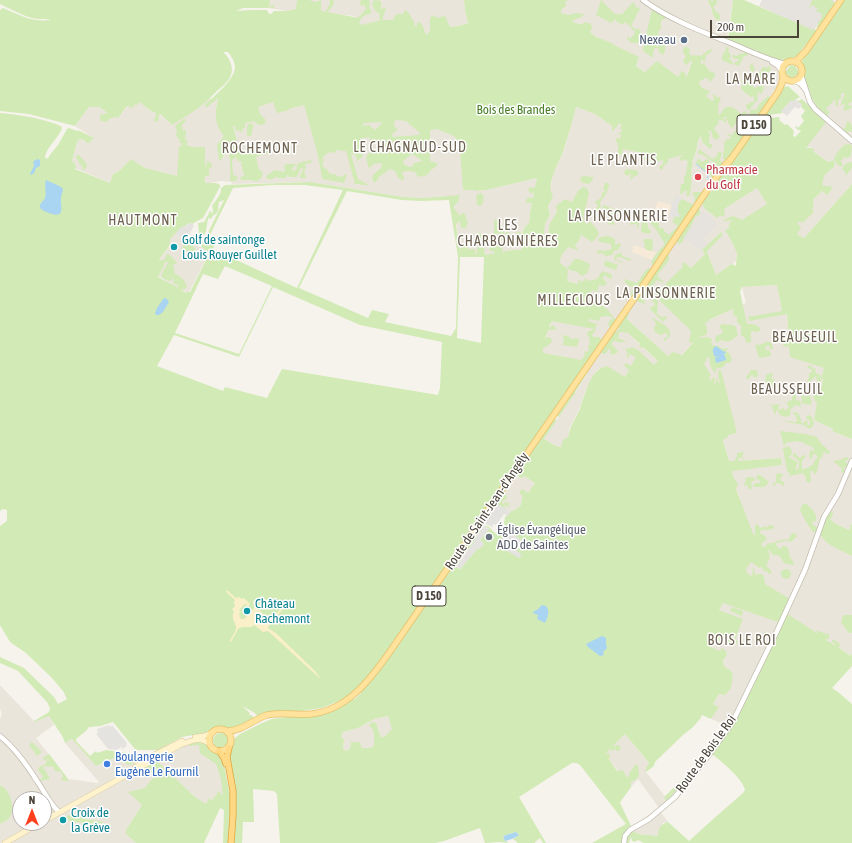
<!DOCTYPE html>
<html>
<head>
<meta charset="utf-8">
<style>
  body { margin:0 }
  #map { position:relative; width:852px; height:843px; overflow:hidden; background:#f6f3ec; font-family:"Asap Condensed",sans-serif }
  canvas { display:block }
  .north { position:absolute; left:12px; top:791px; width:40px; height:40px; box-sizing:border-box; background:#fff; border:1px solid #b7b4b0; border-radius:50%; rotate:0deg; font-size:11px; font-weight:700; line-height:16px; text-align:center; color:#4b4439 }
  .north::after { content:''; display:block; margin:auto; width:14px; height:18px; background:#fc3f1d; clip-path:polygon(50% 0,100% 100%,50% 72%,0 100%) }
  .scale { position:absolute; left:710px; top:20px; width:89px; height:18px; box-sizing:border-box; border:2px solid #4b4439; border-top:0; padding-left:5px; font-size:12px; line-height:14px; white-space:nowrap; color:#4b4439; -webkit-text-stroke:3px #fff; paint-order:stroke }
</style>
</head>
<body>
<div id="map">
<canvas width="852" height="843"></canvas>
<div class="north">N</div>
<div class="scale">200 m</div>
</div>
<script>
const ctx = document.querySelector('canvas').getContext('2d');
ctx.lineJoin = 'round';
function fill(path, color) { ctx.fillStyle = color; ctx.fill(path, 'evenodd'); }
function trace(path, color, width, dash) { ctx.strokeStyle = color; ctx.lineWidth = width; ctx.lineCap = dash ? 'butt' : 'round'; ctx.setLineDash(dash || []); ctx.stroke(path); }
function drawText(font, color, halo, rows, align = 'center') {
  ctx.font = font + ' "Asap Condensed",sans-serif'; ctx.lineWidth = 3; ctx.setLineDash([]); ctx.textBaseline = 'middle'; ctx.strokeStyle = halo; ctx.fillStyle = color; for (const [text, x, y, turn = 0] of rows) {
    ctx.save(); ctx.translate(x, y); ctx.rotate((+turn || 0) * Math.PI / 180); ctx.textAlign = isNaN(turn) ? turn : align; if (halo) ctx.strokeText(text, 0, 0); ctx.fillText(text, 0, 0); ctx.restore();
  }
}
const residential = new Path2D(`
  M270 0H320L295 10 287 11 268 8Z
  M321 0H464L465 10 468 23 459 26 450 27 437 18 430 19V31L426 35 422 25 417 26 403 23 358 26 354 16 321 12Z
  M559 0H733L727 38 726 40 769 59 781 69 782 78 780 82 700 198 714 215 757 188 775 215 737 253 736 261 716 275 707 252V250L723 235 721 232 702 250 705 254 691 268 687 264V327L701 324 746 303 742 287 777 285 782 311H786L788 326 825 368 814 420 833 429 832 431 852 439V523L849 530 836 524 829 519 826 542 852 556V615H843L850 633H852V656L786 614 728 726 711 719 718 707 713 704 719 694 725 695 730 688 733 674 730 670 724 666 723 660 719 651 711 647 712 637 717 641H721V638L723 635 742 619 719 610 723 602 778 622 789 599 745 572 739 495 736 489 731 470 782 465 781 458 729 462 722 434 737 433 708 387 697 339 674 362 623 315 618 322 639 344 658 361 654 366 625 377 602 368 596 371 594 375 585 392 579 410 569 429 568 437 561 447 556 446 544 439 588 373 584 371 590 362 543 353V344L552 321 587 288 572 282 567 281 540 256 545 224 550 215 548 206 550 203V192L553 174 565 148 576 107 595 114 615 128 619 123 622 129 642 153 654 162 682 154 687 162H692L696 152 698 141 708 127 705 96 702 88 699 83 698 73 701 64 700 60 698 55 692 61 691 67 688 71 686 79 678 77 646 72 636 66 639 58 596 37 590 32 583 24 575 23 572 20 569 15 561 13Z
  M852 76V184L804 238 797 234 796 222 807 208 814 206 813 200 822 191 827 195 823 186 822 179 826 172 834 167 835 163 833 160 828 162 814 152 811 147 805 148 827 120 821 114Z
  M136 96 140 98 141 103 148 109 159 114 172 125 209 99H216L218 100 216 106 225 136 220 141 223 159 225 154H229L236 137 233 126 256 107 273 102 289 109 304 105 318 152 351 111 374 118 431 123 461 138 470 144 476 191 486 190 537 178 530 212 529 223 525 227 521 234 522 247 521 250H513L502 253 485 255 460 254 453 196 423 198 403 197 310 182 232 184 231 182 221 181 210 183H205V149L177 176 145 168 131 159 119 171 113 174 110 183 75 168 76 167 75 163 72 161 77 142 80 139 84 140 87 143H89L94 138 75 126 89 107H99L118 118Z
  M192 225H194L187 239 196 245 210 251 188 294 158 276 164 263 159 261 170 245 169 242 171 237 176 233 180 228Z
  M517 471 524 476 535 483 529 492 522 497 521 505 515 510 511 511 510 512 496 503Z
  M0 685 35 722 49 716 54 725 36 738 68 779 98 783 99 782 65 743 72 739 96 766 118 756 141 765 154 776 145 788 142 805 126 830V834L136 843H0V824L9 819 2 785H0V719L2 714 0 708ZM20 799H44V823H20Z
  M388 716 393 729 384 737H381L378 727 373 729 374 737V745L371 748 362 749 351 742 350 749 346 751 343 749 344 740 341 737 343 732 358 728 376 718H379Z
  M625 734 651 766 646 772 668 800 659 808 638 779 631 787 630 786 628 785 609 759 605 753Z
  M189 744 199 745 225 773 223 797 219 791 212 800 209 798 206 804 195 797 155 760 182 745Z
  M658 808 668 822 663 823 658 836 648 835H643L634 832 632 827Z`);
const commercial = new Path2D(`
  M658 201 672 205 669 214 662 217 653 213Z
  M634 245 657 253 654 255 652 260 632 252Z`);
const industrial = new Path2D(`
  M762 0H835L813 31 759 6Z
  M702 210 708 215 716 224 703 238 708 245 702 250 684 238 686 234 700 215V213Z`);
const green = new Path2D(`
  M0 0H270L269 6 273 5 275 6 273 8 269 7 268 8H243L236 11 251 10H267L269 14H271L274 11H287L296 9 297 0H309L315 2 321 0V11L326 12V9H328L327 7 330 5 329 1 331 0H334C334 5 331 9 327 12L354 17 355 18 357 17 358 18 366 9 364 5 362 6 360 4 361 0H370L369 1 370 4 369 8 371 10V13L368 15 365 14V16L362 17 359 23 362 25 381 20 379 19 380 14C375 11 373 9 372 3L375 0 381 1V9H382L385 7 386 8 382 20H393L396 14H403L405 10C411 13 410 18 414 21L415 26H417V23L419 22 422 24 426 35 430 31V18L433 15 437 18 445 16 450 27 459 26 468 23 465 10 464 0H568L565 2 566 6 563 8H562V10H561V13L569 15 576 13 584 14 583 16 572 21 575 23 582 24 586 22 591 24 592 28 590 32 596 37 612 43 614 45 639 57 636 66 645 72 657 61 678 77 681 72 682 71 685 73 686 78C688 72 691 67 692 61L691 60 687 65 684 63 683 61 686 56 683 53 684 47H687L690 50 689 53 692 56 695 55 696 56 698 55 701 56 710 49 712 50 710 53 705 56 706 60 704 61 701 59V64H703L704 62C705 66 708 68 709 71L715 73C715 77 713 80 709 82L708 78H705L699 82V83L702 88 710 91 706 96 712 101 714 100 713 95 714 94 715 95 716 97H719L721 98 718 105 719 116C721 114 723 109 725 108 731 104 737 110 741 114L745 111 747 112 745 119 748 121 752 115 749 113 752 109 756 110C759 102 763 102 768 96H769L770 98 764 107V109L785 86 786 87 788 86 800 97 796 99 793 102 791 101 782 111 783 113 769 115V118L767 119 764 116 754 124H752L750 129C752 128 754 128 756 127 764 122 758 121 770 119V118L778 117 780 118 779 120 785 125 787 124 794 131 793 136 795 137 801 131 800 130H798L795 127 796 126 798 128 804 121 801 116 805 111 801 107 802 105 799 102 797 104 796 103 798 101 802 99 826 122 806 148H813L814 152 828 162 833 160 835 163 834 167C826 173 822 175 823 186H831L832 189 827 195 822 191 813 200 814 206 812 210 814 212 801 224 802 222H797L801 228 797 234 804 238 852 184V439L832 431 833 429 814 420 817 403 815 401 814 398 813 397V394H815L817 392 820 393 823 379 821 378 820 384H818L816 376 811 380 810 383H808L807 382 809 377V373L812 372V370L807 367 809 365 811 366 813 369 815 368 816 369 815 372 817 374H820L821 378 824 368 790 357 789 346 785 347 783 345 782 341H784V343H787L789 345 787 314 749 321 748 317 782 311 777 285 742 287 740 292 747 324C753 324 758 324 761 330L756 332 751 331V342L748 343H746L745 338 741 335V326L737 322V317L733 315V309L709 320V321L705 323C707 327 708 331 706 335L701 336 699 338 706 337 712 339 711 345 719 346 722 349 727 348H730L726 350V351L730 354 732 360 730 363H726C724 367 723 368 718 368L715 370 717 374C710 370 710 364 709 356L707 358 704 365C708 368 708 372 711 375L709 378 711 381 713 377 715 378 714 384H715L717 378 719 383H720C719 378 717 374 719 370H721L737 433 728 435V437L723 440 729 461H735V459L737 457V453L744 452 742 457 745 458 744 459 740 457 738 461 781 458 782 465 732 471 733 477 738 484 736 489 754 536 755 533V525L758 524 759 527 762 528 765 526 767 528 769 525 774 526V528C770 530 766 530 762 530L760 531V533L765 536 767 539 762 543V546L764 547C768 543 770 542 775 543L776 541 789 539 790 536 793 533 796 534 797 537 794 538V540L789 542 787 540 785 541 776 543 777 547 780 549 783 546H786L788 549 790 557 794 563 793 565 786 564 783 562 782 559 780 558V556L773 555 769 550 768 551 770 557 766 566 769 568 772 573 769 574 768 572 764 571 761 567 758 568 757 566 751 562 746 569 747 573 752 576 753 571 752 568 753 567 756 576 757 574H761L764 576 765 584 790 599 778 622 723 603 719 610 743 619 735 639 739 643 735 644 732 641H731L730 643 726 641 724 639 726 636 723 635 721 638V642L717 641 714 638H712L711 647 719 651 722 648 726 651 727 655 723 660 724 666 730 670 733 674 731 688 725 695 719 694 713 704 719 707 711 719 702 715 700 719 692 728 684 734 655 762 654 766 646 772V768L649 763 625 734 613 746 615 747 616 745H619L621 749 617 751 615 749 612 751 611 750V748L606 753 610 754 609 759 617 771 622 770 628 778 630 772 635 765H638L639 776 637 779 631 782V787L621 801 620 803 634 832 643 835H648L658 836C658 828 661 824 668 822L689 841 711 821 743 793 745 790C743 779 721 761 712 754L723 738 770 644 769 642 770 637 769 635 764 633V631L774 637 786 613 817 633V631H819L826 634 829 633V638L826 640 835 645V643L832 642V640H834L839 643 840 646 838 647 851 656 852 653V666L832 688 838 692 852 704V843H644L638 840 635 842 632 841 631 837 629 843H592L626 824 584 770C581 766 578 762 572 763L519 797 546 843H543L540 838 535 842V843H517V842L513 839 519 835 516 832 506 835 503 837 504 840 509 843 499 842 485 843 480 828 444 841 435 843H280L277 794 274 791 253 789 254 822H243L242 843H233L229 755 235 738 240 734 262 723 272 719 287 717H300L355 699 361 693 363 688 370 682 378 673 462 553 461 551 477 529H478L481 526 483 525 489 527 496 534 500 530 504 531 505 529V525L504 523 505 517 511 511 515 510 521 505 522 497 523 496 519 493 522 489 528 493 535 483 524 476 521 478 518 476 519 472 518 471 554 419 557 420 544 439 556 446 561 447 563 440 568 437C570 425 575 420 580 409 583 399 589 379 596 372 599 369 603 367 607 366L625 377 629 370 624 366 626 363 631 366 636 357 630 354 628 358 626 356 628 353 626 351V349L627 348 629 349 632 347 638 350 654 365 658 361 644 348 639 347 640 344 627 332V333L622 332 618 333 619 335 618 339H621L627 342H618L615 340 611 344 618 351 617 353 612 355 610 353 611 350 609 349 605 354H602L601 348 605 347 604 343 613 331 616 332 620 328 615 326 610 328 608 325 610 320 614 318 608 316 600 317 599 321 589 319 588 321 597 324 595 329 596 330 592 335 593 337H599L602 341 600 343 601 346 584 367 481 515 466 537V539L464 542 462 543 382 661 371 675 348 697 322 708 301 711 276 712 259 716 256 715 255 713 242 706 250 713 249 715H252L253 717V718L234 728 231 729 221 727 216 728 205 734 193 735 182 737 158 750H138L135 749 113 722 100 726 89 727 86 731 76 739V741L90 756 96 751 97 753C101 751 103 752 106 750L134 754 148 753 149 754V755L130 765C123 764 122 759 114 760V758L96 766 72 739 65 743C62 733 54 725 49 716L35 722 34 721 49 712 50 708 47 702 18 671 0 663V657L24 668 54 697 58 704 67 699 63 691 51 677 26 653 10 642 0 625V526L7 521V510L3 509 0 511V113C21 115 42 118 61 126L62 128C59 138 47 146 45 157L47 159 49 157V156L58 145 67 129 69 128 77 131 78 130 94 138 89 143H87L84 140 80 139 77 142 72 161 75 163 76 167 75 169 110 183 113 174 119 171 131 159 145 168 177 176 179 147 183 144 179 142 180 139H178L176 134 177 130 175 128 176 125 184 119 186 120 184 123 182 124 183 131 186 129 185 140 188 141V142L186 144V145L192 147H205V167L207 164 206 162 207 161 210 162 212 165V168L209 167V175L208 176H205V183H216L220 185V187L203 218 192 224 191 223C184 226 181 227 176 233 172 237 169 238 170 245L159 260H164L167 254C171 254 174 260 177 263L173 265 175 274C182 277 184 279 187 287L185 289 181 290 186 293 187 292H190L210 252 201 247 224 200 219 202C218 205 219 208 218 211 217 214 212 215 211 219L208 218 206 231 204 235H198C200 230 198 227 198 223L204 222 210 211H211L212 215 213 210 212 206C215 201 222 194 221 188L225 185 310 182 403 197 423 198 460 195 458 202 454 206V208L460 216 462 213H464C467 219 469 222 466 228H462L460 225V221L456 224 459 249 463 246H466L469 250 472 249 476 250 475 254H477V249L478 246V232L481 234V241L484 239 486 244 484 248 485 254V255L495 253 494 251H490L489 247 490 244 493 245 496 241 499 243V247H503L502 252 513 250H521L522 247 521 237 519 235H517L516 234V232L522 233 525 227 529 223 530 212 532 203H526V201C528 196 529 198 533 198L534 192 531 194 528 190 530 187 533 188 535 187 537 178 486 190 475 191V190H463L460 151 458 141 454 136 437 129 430 130V161L437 163V166L431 170 427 175 418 177 415 172 408 171 402 172 404 178V180L399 179 395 171 390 169 379 177 376 182 374 183 372 177 374 174 381 168 382 163 373 164 369 169 366 157 368 154 386 143V139L378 144H373L369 137 360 139V144L363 156 356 162 357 158 355 155 351 154 358 179 367 184 368 185H362L360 184H355L346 151 336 150 335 154 333 152 331 153 330 152 327 153 322 159 325 160 322 162 324 168 327 169 328 172 331 174H336V176L342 177 345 174 347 175 344 183 322 179C321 170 319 161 317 152L304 105 289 109V110L277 113 273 102 258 107 260 114 265 119 266 122C262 127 257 125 254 121L245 123V128L242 129 243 132H240L239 130 236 131 235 128 236 126H233L236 137 237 150 244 151 255 143 259 146V150H267L271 152V153C266 155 261 154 256 157L259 170 262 171 263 174C261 180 257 183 251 180H242L240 179 241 177 244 176V173L242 171 243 168 241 166 242 162 238 161 236 157 232 160 233 175 238 177 236 181H231L230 180C231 175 230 158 229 154H225L221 160H219L217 145 224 136C215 127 214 112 218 100L217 99 207 107H205V105C214 96 236 79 235 66 234 60 231 56 228 52H223C229 57 234 67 231 75 229 82 220 88 215 93 212 95 211 98 208 100 199 109 183 118 172 125L160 114 158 117 159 120 156 122 154 121 156 113 148 109 141 103 139 102 138 105 135 104 133 108 127 106 118 118C114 116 109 119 106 122L101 121 100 118V115L108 113 99 107H89L75 126 29 114 0 111V10L3 8 5 9C22 16 31 22 51 20 47 18 38 20 32 18 21 15 11 9 0 4ZM576 107 595 114 612 126V132L615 128 617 127 619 123 621 125 620 129 622 130V132L618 133 621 135 620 139 617 137 616 141 618 144V155L622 154 623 149 642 153V159L654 162 663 160V164L660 166 659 168 662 170 664 165 667 164 668 161V159L682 155V156L679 158 680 160 682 161 684 159 688 162C686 167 688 172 684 177V184H681C680 187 681 189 680 192L681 195 684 191H687L686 196H689C692 189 692 177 691 168L693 166 692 162 696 152 698 141 701 136 702 142 710 149 712 147V144H709V140L710 135 708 131H711L713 138 716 140 720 137C719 134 716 132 714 128L719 123 718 121 719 119 722 121 724 117H726L727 119H723L724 122H726L727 120H728V123L732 128 734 127 735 123 742 125V129L739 128 738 126 736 128V131L733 132V135H731L728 134H726L732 138 726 140 724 143C726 152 718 159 729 163L726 171 720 175C718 183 713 193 705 196L701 192H694L692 194 695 197 694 201 696 203 701 202 703 205 704 208 717 218 721 215 722 217 725 215 724 213 725 212 724 209 757 188 767 204 742 220C733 215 733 215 724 220L725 222 728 220 730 221 733 219V220L731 221 728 226 731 227 725 230 731 240 737 253 736 265 734 266 733 263 716 275 707 252 708 250 723 235 721 232 702 250 705 254 691 268 684 262 683 263 682 266 683 267 654 295 687 327H689V329L691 332C691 335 689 338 689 342L693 343 682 355 673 352 669 355V357L627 319 629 313H624L617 320 614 318 608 310 598 302 593 304 587 301 592 290 597 292 599 285 604 286 607 283 603 279 604 275 611 279 612 277 611 274 602 271 597 279 588 281 586 278 582 282 578 280V284L567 281 568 270 564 266 560 263C560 256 563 252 569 247L579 251 575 246 579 240 581 235 592 242 599 235 597 230 591 222 586 224 583 218 589 194 587 188 583 187 578 191 572 202 565 199 556 206 557 212 549 225V234L547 236 544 234 545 224 550 215 548 206 553 197C545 182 561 161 565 146 569 133 573 120 576 107ZM395 120 406 121 420 133 419 135 393 137 392 134 398 130 394 126ZM382 122V123L375 130 369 125 362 126 364 123ZM402 140H411L412 144 408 152 395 148 389 152 392 142ZM412 154 423 161 414 163 412 167H409L404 164 403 161ZM272 185H305L343 190 297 288 275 278 213 249 215 243 208 239 233 188ZM347 191 402 200 421 201 449 200 458 257 456 328 451 336 385 322 389 314 372 310 368 318 299 288ZM460 257H484L481 343 457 338ZM166 261 168 263 163 271 161 276 164 279 170 281 173 280 171 277H173L174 284H177L179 288 158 277ZM225 266 272 286 239 354 175 333 203 274 218 279ZM273 287 360 325 442 342 440 388 438 395 282 369 267 398 225 387 223 391 157 366 174 335 239 357ZM552 321 594 329 591 331H588L587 334C590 339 591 342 588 347L589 350 587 352 584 351 585 355 582 359V360L543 353V348L546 347 552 342 551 338 547 337 545 338 548 331 551 329 552 330 554 329 556 331V327H554L552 324 551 327H549ZM483 525 489 529 480 540 484 544 477 549 460 569 456 567 465 553 474 543 477 535ZM507 531 523 541 516 551ZM388 716 392 729 384 737H381L376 723 372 722 370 724 369 726 373 729 374 737V745L371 748H362L359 742H351L350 749 346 751 343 749 344 739 341 737 343 732 358 728 376 718H379Z
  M601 0H602L603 2 615 14H622L633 2 637 8 640 7V9L639 10 631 26 635 29H639C641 34 642 38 639 43 634 43 629 43 627 38L628 36 630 39 632 36 634 35 635 30H632L631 27 625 22 622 25 618 22H616V19L611 23 596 15Z
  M709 0H711L712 3 713 0H717L716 5 713 6 715 10 720 15V18L719 21C711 16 714 14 711 7 711 5 709 4 708 2Z
  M733 0H744L813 30 815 28 816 32 800 52 799 55C793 58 786 60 779 60L778 61 758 53V51L755 50 754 51 728 40Z
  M812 0H831L835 3 834 5 825 20 818 28 816 27 818 25V22L821 19 822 14 816 11 818 8 811 5 810 8H809Z
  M844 0H852V104L851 101 848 105 852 106 850 110 848 109 846 111 843 109 845 105 844 104 840 106 845 93H841V99L838 100V106H836L835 99 826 109 829 111V113L827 116 825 115 823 112 821 113 811 97V95L809 89 807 88C805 81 801 71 802 63 803 55 825 26 831 17L833 16Z
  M652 10H655L662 15 663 14 665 18 664 20 663 19C660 21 661 25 661 28L658 32 659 36 656 45 658 47 661 41 663 42 664 41 665 37 668 35H669L666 46 665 47V51L663 55 659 52 658 48H655L653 52V58L643 51V48Z
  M726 47H728L729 48 728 52 730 53 731 58H729L733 63V65L722 60C721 55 726 52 726 47Z
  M746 52H748L747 56H744L739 66 734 64 735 62 739 61V59H736L733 58 732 55 737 56 739 54H742Z
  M752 63 753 64V67L755 68V69L752 73C752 77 750 80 750 84H752L754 88 764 85 763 91 761 94 758 92 757 93 758 96 757 100 758 101 755 102 753 106 751 107 750 110H748L746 107V105L751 102H754V96L751 97 743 91 741 88 744 82 741 83V81L745 80 751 70 749 67Z
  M790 65 795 66 798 70V74L794 77H789L785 72 789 67V66Z
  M768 66 771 67 769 73H765L763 74 764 76 763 78H762L759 81 758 79C759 75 757 74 755 72H761V70L763 67H765L766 69Z
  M848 121 852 125V131L851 132 849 131 847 133 845 132 846 130 842 131 843 129 846 127V123Z
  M251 123 253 125 254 127 252 129V133L251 136H247C247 132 247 127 248 124Z
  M850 144 852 146 851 156 847 158 843 157V159L840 161 842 162V166L841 167 837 164 834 159 836 154 844 145Z
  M699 149 711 158 714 159 717 155 719 151 722 153 720 159 721 162 723 163 724 164 714 178 711 177 709 172 702 169 696 163 698 158 702 162 707 159 709 160 708 168 711 166 714 163C709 159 706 155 699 154L698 153Z
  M79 155 86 163 87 166 84 170 83 171 82 164 80 166 79 162 76 158V156Z
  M311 160 312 162 310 163 305 164 306 168 304 170 306 178H300L301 174 303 170V168L300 169 297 177H290L287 175 286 178H279L276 177 270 180 266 177V176L275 170 285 172 284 167 286 164H293L297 165 292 168 293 171 296 170 298 163Z
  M852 162V168L846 175H845V172L842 169 845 164Z
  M627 169 632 170H636L638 172V175L633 177 632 180 630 178 631 173 627 176 624 173 625 170Z
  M584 176 593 177V179L589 184 583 183 580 180 581 177Z
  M606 182 609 184C608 192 605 196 600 202L601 210 596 214 594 210 598 206 595 203 596 201 601 198 602 193 605 191 603 188Z
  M481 193 483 195C484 199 484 204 480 206L477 205 476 195 478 194Z
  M682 199 692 204 700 210V215L696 216C693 220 693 224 690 228 687 233 684 237 682 243L678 244 676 240 668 245 669 260 660 272 658 273V277L663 281 664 283 657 280 650 289 647 296 644 299 645 304 636 301 631 295V292L634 287 628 286 625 282 624 279 637 283 645 271 649 268 655 271 651 263C654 255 659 251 665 244L655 228 651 224 650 220 652 218H654L659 223V228H663L665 232 669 235 678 226 672 222 674 220 673 219 676 216 679 217C677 211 676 204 682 199Z
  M603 205 614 209V224L610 225 607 222 609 217V211L603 208Z
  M638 211C644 211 648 211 652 216L647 221 648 228 651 231 649 234 641 232 642 220 639 222V228L637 227V224H635L630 225V222L634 221 632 218 633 216 636 217V214Z
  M494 220H499L497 230H499L502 226V230L504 231 505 236H506V231H508L511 235V240L508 241 504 242 501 240 503 235H501L500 238 499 233H497L496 235H494Z
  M609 236 615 239V245L620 243 621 244 618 250 614 251 612 255 606 256 602 253 598 254 597 251 599 250 604 251 612 249 611 244 600 242 598 240 599 238 601 237Z
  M645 239H652L653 246 652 251 647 250 644 247 645 244 643 240Z
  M185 240H188C190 244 194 246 196 250L195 252 193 253 189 251H184L182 249C184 246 183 243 185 240Z
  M620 253H622V256L631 259 630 261 620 257 618 258 617 257 616 260 623 262 622 263 614 260 615 255Z
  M575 259H579L588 263 590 266 587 273 582 276 576 271H573L568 269 567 266H570L572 262Z
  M605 260 618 265 616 270 604 266Z
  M651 296 658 300C658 305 657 309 657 314L661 317 668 316 663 322 650 309V308L655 305V304L651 299Z
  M653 318 666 326 670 331V336L665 341H664V339L668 336 665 332 664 334 660 335 655 332 654 329 656 323 652 319Z
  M722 324 733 325 736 327 738 335C731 341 729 343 720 340L717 343 715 341 716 336 721 334 723 331 719 327Z
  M565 335 569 337 571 339 578 338 579 340 577 347 562 345 564 340 563 336Z
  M765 342H770L772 344 773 349H770L769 345 766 346 765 350H769L771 353V356L759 358 755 345 763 344Z
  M751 370H757L758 376 754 378 753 375H751L749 379H747L746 378Z
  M587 372H588L575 392V395L573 396 559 417 557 416Z
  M771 373 773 374 771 379H774V386H778L780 388 771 390H769C766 385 765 381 766 375Z
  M803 391 804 392V398L806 396 809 395 812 402 810 405 801 403 802 400 801 396Z
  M796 394V400L800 401 801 407 795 405 793 407 791 408 790 415 786 417 781 416 776 409V414L775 415 771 403 773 405 780 404 778 408 779 410 783 408 785 410 789 408 787 404V402L792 400V396Z
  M794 412 798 413 801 419V423H804L806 420 808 422 807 425H810V421L807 419 806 417 808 415 811 416 814 423 812 427 809 429 804 425 781 421 797 422 796 415H794L793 414Z
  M780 431 806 434 817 437C819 443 826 447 830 452L828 454 824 452 822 458H820C818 464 819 471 814 475L813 471H810L811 481 809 483 806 481V478L803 473 789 476 788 475 790 474 787 471 783 449 784 446ZM796 441 799 442H803L805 444 813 447 815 451 811 450 809 454 810 459 812 458 813 454H815L818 457 814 461 813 465 810 466 808 468H805L804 470 802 468V461L806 456 803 455 800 458 797 456 796 454 793 453V456L799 461V468L796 470V466L798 462 790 458 789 457 792 454 791 448H790L789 446 785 448 784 446 786 443 790 442Z
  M847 457 849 458 845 462 848 464V467H844L845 472 843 473 841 472 842 469 836 463H834V461L836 460 838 461 840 459 842 460 843 458Z
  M781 473 783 475 780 479 781 481 784 482V486L779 483H776L774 486 772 484 776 482V474Z
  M757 475H760L769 482 765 487 763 486 761 488 760 487H755L753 486 755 483H760L761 482 756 478Z
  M752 477 754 478 755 480 751 482 752 488 749 490 747 484 745 486 744 484 746 481 745 478Z
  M503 493 505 494 507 497 505 500 502 501V503L504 504 505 502 509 503V507L505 505 504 506 507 510 499 505 497 506 496 505 499 499V495Z
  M803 504H807C811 510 818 512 816 521H813L812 524 819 529 816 532H813L812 531 805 520 800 510Z
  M831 511 833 513 832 517 830 519 836 524 849 530 852 523V556C841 550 824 545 820 533L826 518Z
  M781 574a5 5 0 1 1 10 0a5 5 0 1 1-10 0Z
  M732 607 743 611 742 616 730 611Z
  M843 615H852V633H850L847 631 841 622Z
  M213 741a8 8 0 1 1 16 0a8 8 0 1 1-16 0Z
  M722 733 707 754 667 801 664 798 665 796 682 780 697 764 703 752Z
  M201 741 209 745 213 751 218 753 224 764 230 796V830L229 843H223L224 810 220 808 204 843H136L126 834V830L142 805 128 792 145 788 154 776 144 767 151 762 154 763 157 761 195 797 206 804 209 798 212 800 219 791 223 796 221 779 216 764 200 753 199 745 190 746 189 744Z
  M32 742 42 752 37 756 29 745Z
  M49 754 68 779V781L61 780 63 776 60 771 56 772 54 769V767L44 766 43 768 45 770 50 779 40 781V780L43 777 38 769 39 767 46 764V761L49 760 48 759 45 761 43 758Z
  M0 785C8 788 13 801 12 809 12 812 10 816 9 819L0 824Z
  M80 811 83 814 84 819 103 822 99 830H94L86 823 69 821 66 816 71 815 76 816 77 812Z`);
const sand = new Path2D(`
  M227 590 236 598 239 597 242 599 244 598 250 604 248 606 245 604 239 610 241 612 239 614 241 619H244L251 612 255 606H256L253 604V602L255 600 260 606 258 609 269 619 275 612 277 613 282 607 284 608 270 624 268 628 277 634 315 671 321 679 316 675 268 631 263 632 254 625 252 627H242L238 629 231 642 230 641C231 638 235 633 236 629 237 623 230 620 234 611L232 609 235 606 234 603 235 600 226 592Z`);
const parking = new Path2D(`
  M796 99 798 101 797 104 799 102 802 105 799 109 795 107 787 116 781 111 791 100 793 102Z
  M676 196 682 199 679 201 677 207 678 214 681 215 680 217 676 216 674 218 669 214 672 205Z
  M191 223 194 225 187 239 177 235 176 233 180 228Z
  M498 504 510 512 508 516 504 514 496 525 494 524 492 527 484 523Z
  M483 525 489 529 480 540 484 544 481 548 477 549 460 569 456 567 473 543Z
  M507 531 523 541 516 550 522 555 519 558 497 545Z
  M109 725 110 727 112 725 127 743 126 744 127 746 123 749 121 747 117 750 108 749 96 734 98 733 97 729Z`);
const water = new Path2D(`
  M37 159 40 160V166L36 168 34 173 31 175 30 174 34 166 33 162Z
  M46 180C51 183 60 185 63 189 63 192 61 195 61 198 60 205 66 218 52 214 47 212 43 211 40 208 40 201 43 203 45 198 47 192 44 186 46 180Z
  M164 298 167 299 169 302 163 312 159 315H156L155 313 157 308Z
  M716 346 723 351 726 352V353H724L726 360 716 363 715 358 720 356 715 357C713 353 711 348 716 346Z
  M542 605 546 606C550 611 548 617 545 623L537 619 538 615 533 613 534 611 537 610Z
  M602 636 606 638V644L607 648 603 652 604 655 600 656 588 647 586 644Z
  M516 832 519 835C515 838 510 840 505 841L503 837 506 835Z`);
const stream = new Path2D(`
  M696 164 707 173 708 178 710 180`);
const tertiary = new Path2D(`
  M643 0C667 18 700 31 728 42 747 50 765 59 785 64
  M772 62 778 66 782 71
  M801 75 810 102 815 109 852 141
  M794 81 800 83 805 89
  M0 736C15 748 27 765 37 781 44 791 50 804 59 812
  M624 843 625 836 630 830 649 819 675 797 708 756 732 723 777 631 805 570 824 517 838 494 852 461`);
const secondary = new Path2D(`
  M195 737 204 736 212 733
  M135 767 154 755 182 741
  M44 821 180 745C191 741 200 736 210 744
  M5 843 40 823`);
const primary = new Path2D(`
  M782 71a10 10 0 1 1 20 0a10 10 0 1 1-20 0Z
  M795 62 806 51 841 0
  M729 162 778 92 782 83 783 76
  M209 740a11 11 0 1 1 22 0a11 11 0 1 1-22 0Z
  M228 731C242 731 254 719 267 715 281 712 296 715 311 714 347 710 369 681 389 653L649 277 710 186 725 165 731 159`);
const trunk = new Path2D(`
  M229 748 227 757 233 791V816L231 843
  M219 751 224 758 226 764`);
const markers = [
  [684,40,4,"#5c6f8a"],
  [698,177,4,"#e0444e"],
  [174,247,4,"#0f9aa8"],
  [489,537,4,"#6b7280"],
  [247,611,4,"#0f9aa8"],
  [107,764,4,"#3f7fe0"],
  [63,820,4,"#0f9aa8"]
];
const shields = [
  [754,125,34],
  [429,596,34]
];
const shieldNames = [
  ["D 150",754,125],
  ["D 150",429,596]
];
const serviceNames = [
  ["Nexeau",676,40]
];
const parkNames = [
  ["Bois des Brandes",516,110]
];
const healthNames = [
  ["Pharmacie",706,170],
  ["du Golf",706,185]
];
const cultureNames = [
  ["Golf de saintonge",182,240],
  ["Louis Rouyer Guillet",182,255],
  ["Château",255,604],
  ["Rachemont",255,619],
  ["Croix de",71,813],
  ["la Grève",71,828]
];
const streetNames = [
  ["Route de Saint-Jean-d'Angély",487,511,-56],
  ["Route de Bois le Roi",706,754,-54]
];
const worshipNames = [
  ["Église Évangélique",497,530],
  ["ADD de Saintes",497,545]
];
const shopNames = [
  ["Boulangerie",115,757],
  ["Eugène Le Fournil",115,772]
];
const neighbourhoodNames = [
  ["LA MARE",751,80],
  ["LE CHAGNAUD-SUD",410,148],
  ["ROCHEMONT",260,149],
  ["LE PLANTIS",624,161],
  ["LA PINSONNERIE",618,217],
  ["HAUTMONT",143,221],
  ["LES",508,226],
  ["CHARBONNIÈRES",508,242],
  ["LA PINSONNERIE",666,294],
  ["MILLECLOUS",574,301],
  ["BEAUSEUIL",805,338],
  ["BEAUSSEUIL",787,390],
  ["BOIS LE ROI",742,641]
];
fill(residential, '#eae5da');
fill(commercial, '#f7ead8');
fill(industrial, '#e6e2dd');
fill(green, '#d2eab5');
fill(sand, '#f9efc9');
fill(parking, '#e5e3e0');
fill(water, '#a9d4f2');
trace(stream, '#a9d4f2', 1);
trace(tertiary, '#c2bbae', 6);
trace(secondary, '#d6c79b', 6);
trace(primary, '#e6c16a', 7);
trace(trunk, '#e0a43c', 7);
trace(tertiary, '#fff', 4.5);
trace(secondary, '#fff3cd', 5);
trace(primary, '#ffe39c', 5.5);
trace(trunk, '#ffd985', 5.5);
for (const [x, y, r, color] of markers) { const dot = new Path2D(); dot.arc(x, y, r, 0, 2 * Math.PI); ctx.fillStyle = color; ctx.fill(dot); trace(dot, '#fff', 1.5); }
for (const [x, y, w] of shields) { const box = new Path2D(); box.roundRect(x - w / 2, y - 10, w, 20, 3); ctx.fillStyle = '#fff'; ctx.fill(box); trace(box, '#4b4439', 1); }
drawText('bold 12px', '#4b4439', null, shieldNames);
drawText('13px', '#4e5e75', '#fff', serviceNames, 'right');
drawText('13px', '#4a7f2a', '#fff', parkNames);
drawText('13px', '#be3a42', '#fff', healthNames, 'left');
drawText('13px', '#0d838f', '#fff', cultureNames, 'left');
drawText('13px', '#4b4439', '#fff', streetNames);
drawText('13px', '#5b616d', '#fff', worshipNames, 'left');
drawText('13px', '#366cbe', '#fff', shopNames, 'left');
ctx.letterSpacing = '1px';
drawText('14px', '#6e6250', '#fff', neighbourhoodNames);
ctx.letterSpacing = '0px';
</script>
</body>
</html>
